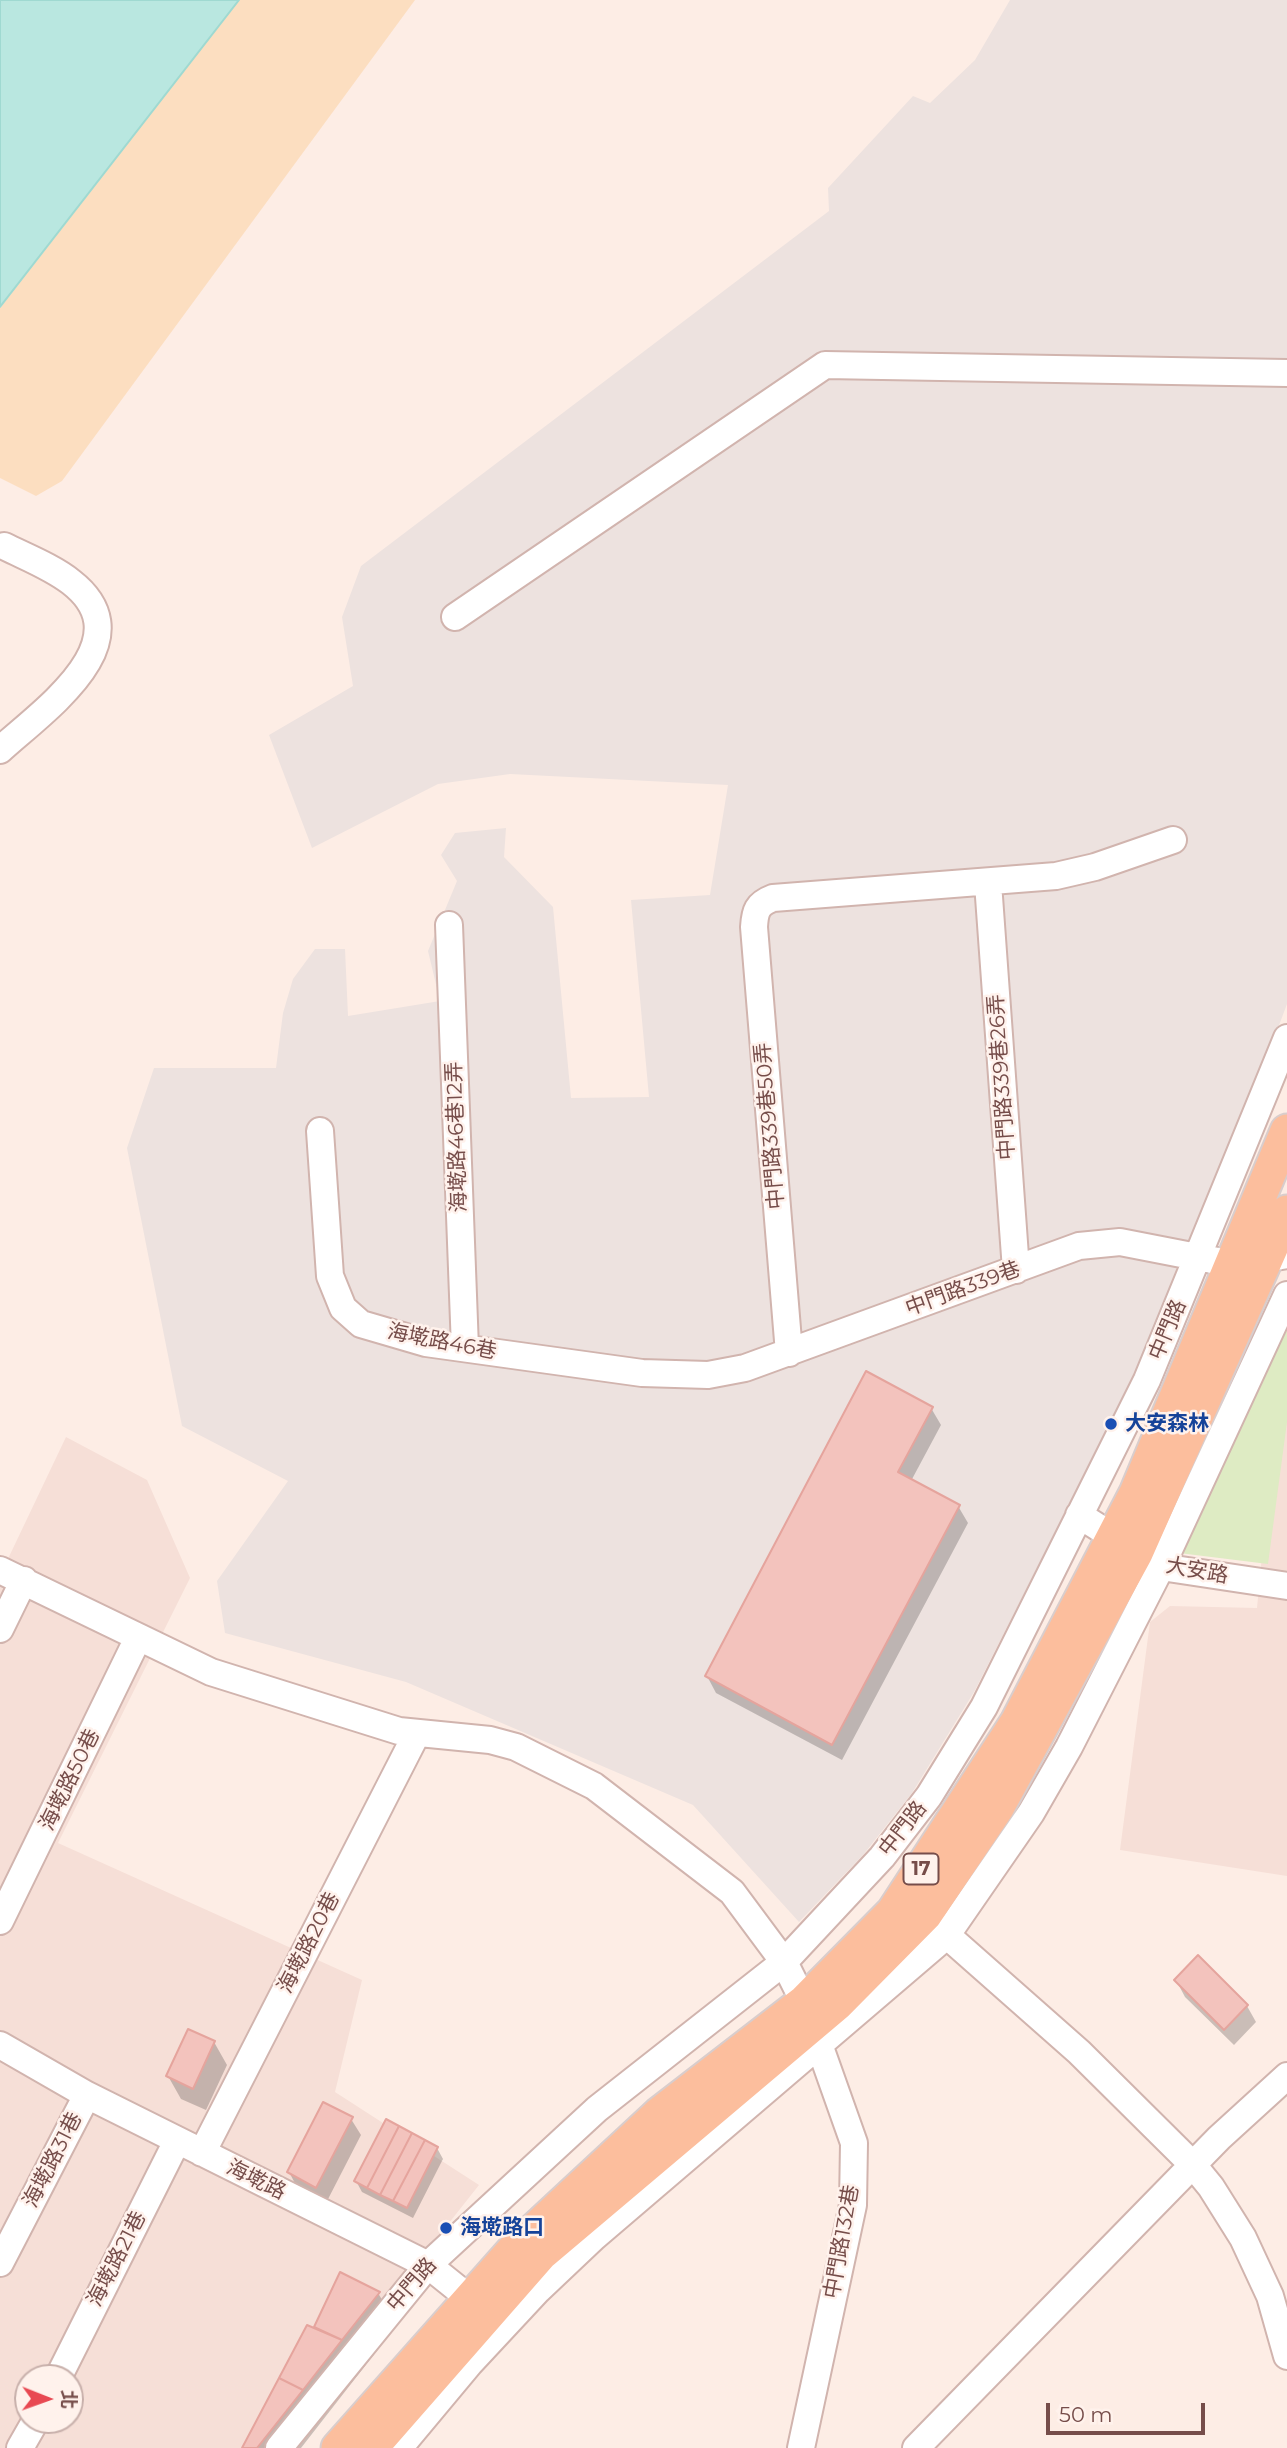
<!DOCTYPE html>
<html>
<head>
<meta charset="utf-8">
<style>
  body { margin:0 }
  #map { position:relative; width:1287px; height:2448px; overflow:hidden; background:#fdede5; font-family:Montserrat,"Noto Sans TC",sans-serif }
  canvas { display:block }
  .north { position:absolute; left:14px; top:2364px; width:70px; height:70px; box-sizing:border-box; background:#fff2ec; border:2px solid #c8b0ab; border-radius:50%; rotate:91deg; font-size:19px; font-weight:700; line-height:28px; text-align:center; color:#764d4a }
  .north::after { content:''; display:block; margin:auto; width:24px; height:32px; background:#e84952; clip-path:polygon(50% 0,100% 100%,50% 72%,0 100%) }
  .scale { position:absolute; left:1046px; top:2403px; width:159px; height:32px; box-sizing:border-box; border:4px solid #764d4a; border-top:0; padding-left:9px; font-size:21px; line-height:24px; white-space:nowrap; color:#764d4a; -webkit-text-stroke:5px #fff2ec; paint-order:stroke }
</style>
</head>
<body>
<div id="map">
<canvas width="1287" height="2448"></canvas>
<div class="north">北</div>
<div class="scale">50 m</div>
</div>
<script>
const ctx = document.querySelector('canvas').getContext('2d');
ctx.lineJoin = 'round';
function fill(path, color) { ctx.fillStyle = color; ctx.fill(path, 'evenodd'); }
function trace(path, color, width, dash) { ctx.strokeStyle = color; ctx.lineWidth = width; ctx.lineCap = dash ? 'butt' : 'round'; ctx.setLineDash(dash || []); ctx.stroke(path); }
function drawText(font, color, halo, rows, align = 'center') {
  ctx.font = font + ' Montserrat,"Noto Sans TC",sans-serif'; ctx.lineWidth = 5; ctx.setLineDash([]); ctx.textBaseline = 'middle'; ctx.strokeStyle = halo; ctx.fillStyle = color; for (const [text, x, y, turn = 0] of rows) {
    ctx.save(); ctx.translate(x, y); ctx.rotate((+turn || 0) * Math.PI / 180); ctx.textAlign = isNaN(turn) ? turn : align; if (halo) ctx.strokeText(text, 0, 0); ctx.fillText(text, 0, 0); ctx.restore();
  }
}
const residential = new Path2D(`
  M1279 1377 1287 1378V1876L1120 1850 1150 1622 1170 1606 1257 1608Z
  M66 1437 147 1480 190 1578 58 1843 362 1980 335 2092 479 2185 271 2448H0V1560L6 1563ZM28 2378H70V2420H28Z`);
const industrial = new Path2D(`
  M1010 0H1287V1004L1181 1286 974 1692 912 1793 863 1855 799 1922 693 1805 406 1682 225 1633 217 1581 288 1481 182 1426 127 1148 154 1068H276L283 1013 293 979 315 949H345L348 1016 440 1001 428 951 457 881 441 855 455 833 506 828 504 857 553 907 571 1098 649 1097 631 900 710 895 728 785 510 774 438 784 312 848 269 735 353 686 342 617 361 566 829 211 828 188 913 96 930 103 975 60Z`);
const green = new Path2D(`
  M1287 1330V1422L1268 1564 1179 1553Z`);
const sand = new Path2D(`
  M239 0H415L62 481 36 496 0 478V308Z`);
const water = new Path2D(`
  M0 0H239L0 307Z`);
const shadow = new Path2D(`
  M931 1408 941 1425 911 1481 958 1506 968 1523 842 1760 716 1693 707 1676Z
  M1176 1980 1247 2006 1256 2022 1234 2045 1185 1997Z
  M214 2042 227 2065 206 2110 181 2099 168 2076Z
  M351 2119 361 2135 326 2203 298 2189 289 2172Z
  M437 2148 443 2159 413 2218 362 2192 356 2181Z
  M341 2274 378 2293 397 2325 301 2448H244L315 2330Z`);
const building = new Path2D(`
  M866 1371 933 1407 898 1472 960 1505 832 1745 705 1676Z
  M1198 1955 1248 2005 1224 2030 1174 1980Z
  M188 2029 215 2041 193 2089 166 2076Z
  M323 2102 353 2117 316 2188 287 2172Z
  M386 2119 399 2126 367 2188 354 2181Z
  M399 2126 412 2133 380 2195 367 2188Z
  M412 2133 425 2140 393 2201 380 2195Z
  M425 2140 438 2147 407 2208 393 2201Z
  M340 2272 380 2292 342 2340 314 2327Z
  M307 2325 342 2340 303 2390 279 2378Z
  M279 2378 303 2390 257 2448H242Z`);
const minor = new Path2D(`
  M455 617 825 365 1287 373
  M0 750C41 712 147 641 71 582 52 567 26 557 4 546
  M988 883 1016 1270
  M449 925 465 1348
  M320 1131 330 1276 343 1308 361 1324 426 1343 642 1373 708 1375 745 1368 1079 1246 1120 1242 1233 1264 1287 1255
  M789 1353 754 927C755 911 757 904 773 898L1056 876 1095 867 1173 840
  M1079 1515 1161 1567 1287 1586
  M0 1570 211 1672 399 1731 490 1740 516 1747 594 1786 732 1892 784 1962 804 2002 854 2143 853 2205 801 2448
  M0 1629 24 1580
  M0 1921 138 1638
  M934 1924 1079 2052 1193 2165 1211 2187 1243 2238 1270 2296 1287 2356
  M0 2045 87 2095 428 2265 484 2310
  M202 2153 417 1733
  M0 2263 87 2095
  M58 2378 177 2141
  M20 2448 36 2420
  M279 2448 428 2265 597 2109 784 1962 882 1857 929 1796 984 1707 1147 1380 1287 1038
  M399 2448 470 2363 538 2290 594 2237 946 1936 1031 1813 1069 1747 1161 1567 1287 1295
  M916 2448 1219 2138 1287 2076`);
const major = new Path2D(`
  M338 2448 519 2244 659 2114 804 2002 893 1912 1017 1722 1136 1493 1287 1131
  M371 2448 541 2254 837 2004 925 1915 997 1808 1136 1553 1287 1212`);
const markers = [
  [1111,1424,7,"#1a4fb4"],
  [446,2228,7,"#1a4fb4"]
];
const shields = [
  [921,1869,35]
];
const shieldNames = [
  ["17",921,1869]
];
const streetNames = [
  ["中門路339巷26弄",1002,1077,-94],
  ["中門路339巷50弄",770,1126,-95],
  ["海墘路46巷12弄",457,1137,-92],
  ["中門路339巷",963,1289,-20],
  ["中門路",1168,1330,-67],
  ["海墘路46巷",442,1342,11],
  ["大安路",1197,1571,10],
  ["海墘路50巷",70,1780,-64],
  ["中門路",903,1829,-52],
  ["海墘路20巷",309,1943,-63],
  ["海墘路31巷",53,2160,-63],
  ["海墘路",256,2180,26],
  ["中門路132巷",842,2242,-80],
  ["海墘路21巷",117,2259,-63],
  ["中門路",412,2285,-49]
];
const transitNames = [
  ["大安森林",1125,1424],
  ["海墘路口",460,2228]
];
fill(residential, '#f6dfd7');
fill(industrial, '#ede2df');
fill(green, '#deebc3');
fill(sand, '#fcdec0');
fill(water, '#b9e7e0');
trace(water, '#9fd9d1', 2);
fill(shadow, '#0003');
fill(building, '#f3c3bd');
trace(building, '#e5a49d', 2);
trace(minor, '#d1b4ae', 30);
trace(major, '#d9cdcc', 37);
trace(minor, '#fff', 26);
trace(major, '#fcbe9d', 33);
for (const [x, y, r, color] of markers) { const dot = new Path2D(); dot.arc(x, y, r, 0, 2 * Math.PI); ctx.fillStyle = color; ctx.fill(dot); trace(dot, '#fff2ec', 2.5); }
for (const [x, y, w] of shields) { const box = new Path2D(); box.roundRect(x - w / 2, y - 15.5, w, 31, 5); ctx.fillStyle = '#fff2ec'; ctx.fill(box); trace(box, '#764d4a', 2); }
drawText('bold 19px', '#764d4a', null, shieldNames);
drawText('21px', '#764d4a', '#fff2ec', streetNames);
drawText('bold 21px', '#164399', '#fff2ec', transitNames, 'left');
</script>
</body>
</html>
